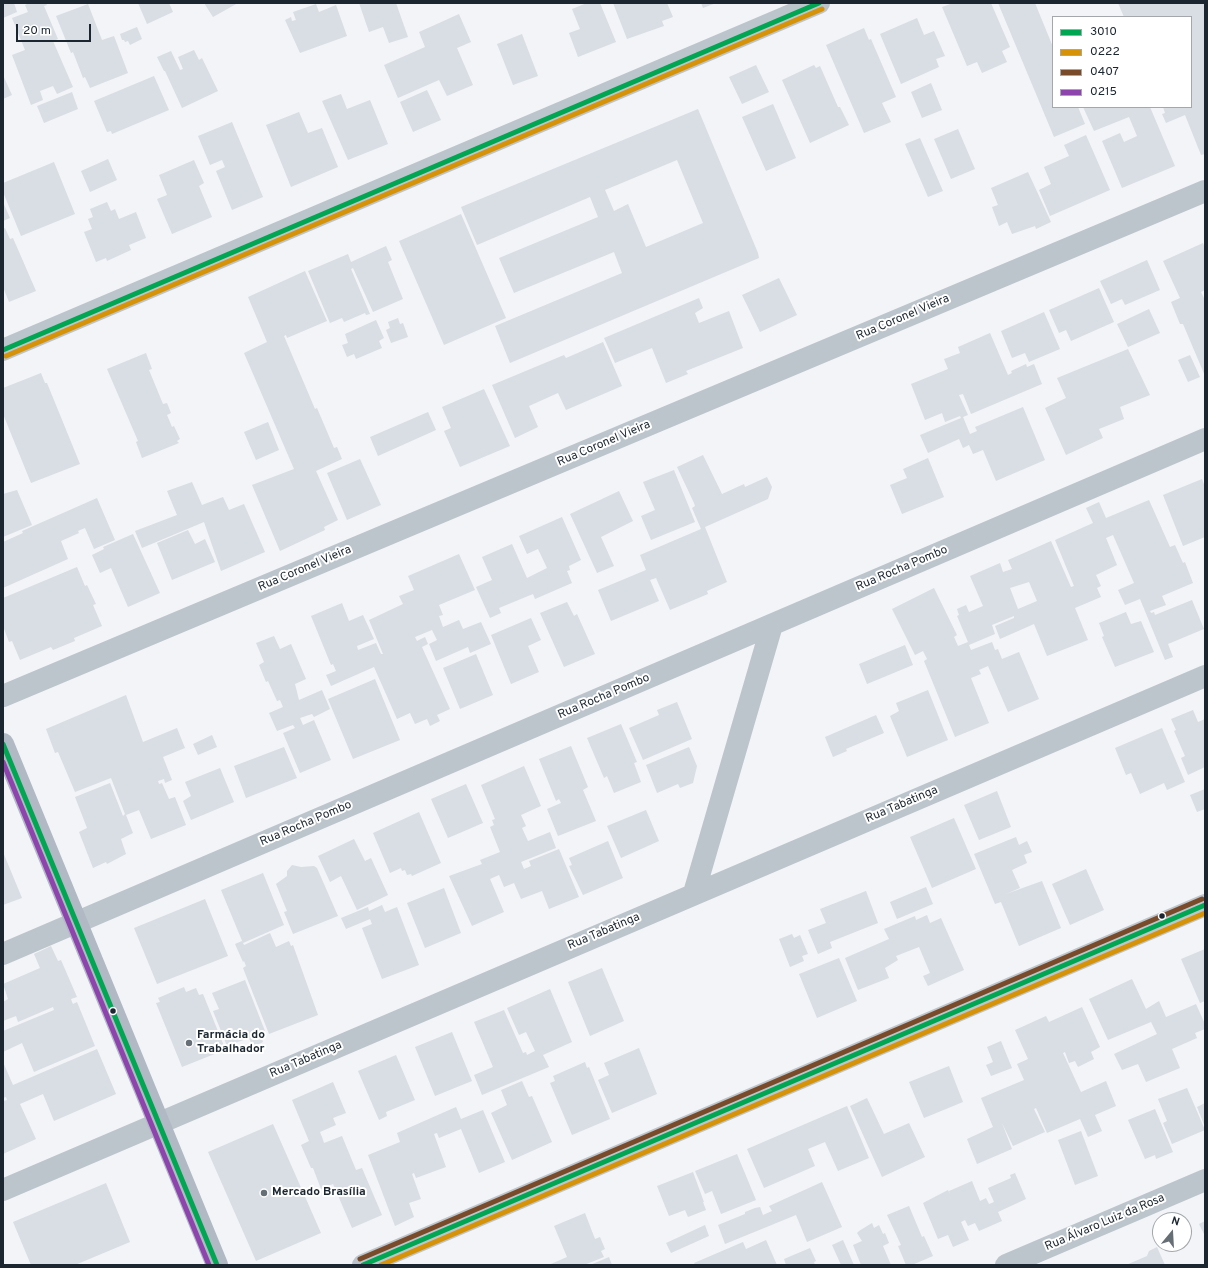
<!DOCTYPE html>
<html>
<head>
<meta charset="utf-8">
<style>
  body { margin:0 }
  #map { position:relative; width:1208px; height:1268px; overflow:hidden; background:#f2f4f7; font-family:Overpass,sans-serif }
  canvas { display:block }
  .frame { position:absolute; inset:0; border:4px solid #1b2630; pointer-events:none }
  .legend { position:absolute; left:1052px; top:16px; width:140px; height:92px; box-sizing:border-box; background:#fff; border:1px solid #a4a8ac; margin:0; padding:5px 7px; list-style:none; font-size:12px; color:#1b2630 }
  .legend li { display:flex; align-items:center; gap:8px; height:20px }
  .legend b { width:20px; border:1px solid #a4a8ac }
  .north { position:absolute; left:1152px; top:1212px; width:40px; height:40px; box-sizing:border-box; background:#fff; border:1px solid #a4a8ac; border-radius:50%; rotate:18deg; font-size:11px; font-weight:700; line-height:16px; text-align:center; color:#1b2630 }
  .north::after { content:''; display:block; margin:auto; width:14px; height:18px; background:#666e76; clip-path:polygon(50% 0,100% 100%,50% 72%,0 100%) }
  .scale { position:absolute; left:16px; top:24px; width:75px; height:18px; box-sizing:border-box; border:2px solid #1b2630; border-top:0; padding-left:5px; font-size:12px; line-height:14px; white-space:nowrap; color:#1b2630; -webkit-text-stroke:3px #fff; paint-order:stroke }
</style>
</head>
<body>
<div id="map">
<canvas width="1208" height="1268"></canvas>
<div class="frame"></div>
<ul class="legend">
<li><b style="height:5px;background:#00a651"></b>3010</li>
<li><b style="height:5px;background:#d69307"></b>0222</li>
<li><b style="height:5px;background:#7a4b2a"></b>0407</li>
<li><b style="height:5px;background:#8e44ad"></b>0215</li>
</ul>
<div class="north">N</div>
<div class="scale">20 m</div>
</div>
<script>
const ctx = document.querySelector('canvas').getContext('2d');
ctx.lineJoin = 'round';
function fill(path, color) { ctx.fillStyle = color; ctx.fill(path, 'evenodd'); }
function trace(path, color, width, dash) { ctx.strokeStyle = color; ctx.lineWidth = width; ctx.lineCap = dash ? 'butt' : 'round'; ctx.setLineDash(dash || []); ctx.stroke(path); }
function drawText(font, color, halo, rows, align = 'center') {
  ctx.font = font + ' Overpass,sans-serif'; ctx.lineWidth = 4; ctx.setLineDash([]); ctx.textBaseline = 'middle'; ctx.strokeStyle = halo; ctx.fillStyle = color; for (const [text, x, y, turn = 0] of rows) {
    ctx.save(); ctx.translate(x, y); ctx.rotate((+turn || 0) * Math.PI / 180); ctx.textAlign = isNaN(turn) ? turn : align; if (halo) ctx.strokeText(text, 0, 0); ctx.fillText(text, 0, 0); ctx.restore();
  }
}
const building = new Path2D(`
  M3 3H14L17 12 3 18Z
  M29 3H46L47 5 44 6 58 39 53 41 73 87 57 94 53 86 40 91 43 100 31 105 12 55 25 50 12 18 28 12 25 5Z
  M138 3H169L173 12 147 24Z
  M204 3H238L213 17Z
  M359 3H396L408 37 389 43 383 27 369 32Z
  M587 3H600L616 42 578 57 569 33 580 29 572 9Z
  M613 3H667L673 17 662 21 664 26 627 39Z
  M701 3H716L703 8Z
  M953 3H991L1010 47 1002 51 1007 62 982 73 977 62 967 66 942 7Z
  M998 3H1035L1053 47V107H1078L1085 124 1054 137Z
  M1118 3H1205V154L1201 155 1185 115 1166 123 1162 114 1165 113 1163 107H1191V17H1124Z
  M88 4 102 40 114 36 128 73 90 88 85 77 83 78 73 52 71 53 56 16Z
  M316 4 319 12 336 5 347 36 300 53 285 20 291 17 292 21 296 20 293 12Z
  M459 14 471 42 457 48 473 85 447 96 439 80 398 98 384 65 425 47 419 32Z
  M917 18 924 35 934 31 945 56 936 59 939 67 901 84 880 34Z
  M137 27 142 39 130 45 128 41 125 42 124 40H122L120 34Z
  M864 28 869 40 871 39 896 97 882 103 891 122 864 133 826 45Z
  M522 34 538 76 513 85 497 44Z
  M194 50 199 60 202 58 218 91 182 108 165 71H164L157 57 171 51 180 70 183 69 178 57Z
  M756 65 769 92 742 104 729 77Z
  M814 65 816 68 820 66 838 107H840L849 125 810 143 782 80Z
  M3 75 12 95 3 99Z
  M154 76 169 110 112 134 111 131 107 132 94 101Z
  M931 83 942 110 922 118 911 92Z
  M427 90 441 120 413 132 400 102Z
  M72 92 78 109 44 123 37 106Z
  M341 94 347 109 370 100 388 144 348 160 322 101Z
  M773 104 796 158 766 171 742 117Z
  M1083 107H1150L1175 166 1122 188 1102 141 1120 133 1124 142 1137 136 1129 117 1094 131Z
  M698 109 758 253 759 258 510 363 495 326 622 273 614 252 514 293 499 258 598 217 590 197 477 245 461 207ZM677 160 703 223 646 247 628 204 614 211 605 190Z
  M299 112 308 133 322 128 338 167 291 187 266 125Z
  M232 122 263 197 232 210 216 171 225 167 222 160 210 165 198 136Z
  M958 129 975 169 951 179 934 139Z
  M1086 135 1110 190 1050 216 1039 190 1051 184 1044 167 1069 156 1064 145Z
  M920 138 943 191 928 197 905 144Z
  M108 159 117 180 90 192 81 171Z
  M194 160 204 183 199 186 212 217 172 234 157 199 167 195 159 175Z
  M54 162 75 214 21 236 3 192V183Z
  M1028 172 1051 222 1036 229 1035 226 1012 234 1007 222 999 226 992 207 998 205 991 188Z
  M3 202 10 218 3 221Z
  M107 202 111 211 115 209 119 219 136 212 146 238 129 245 131 250 107 261 106 258 96 262 84 232 92 229 88 219 93 217 90 209Z
  M461 214 506 318 444 345 399 241Z
  M5 228 10 239 13 238 36 291 9 302 3 287V229Z
  M1203 243 1205 248V290L1201 292 1205 300V376L1183 324H1180L1171 302 1180 298 1163 261Z
  M386 246 392 260 388 262 403 299 373 312 353 268 351 269 370 314 366 315 365 313 344 322 342 318 330 323 308 271 348 254 351 262Z
  M1147 260 1160 290 1125 305 1122 299 1111 304 1100 281Z
  M305 271 327 321 287 338 286 335 284 336 315 409 317 408 334 448 337 447 342 459 316 471 338 520 324 527 325 530 280 551 252 485 294 469 244 353 267 342 248 297Z
  M779 278 797 315 760 332 742 295Z
  M1099 288 1114 322 1071 341 1066 330 1059 333 1049 310Z
  M699 298 703 308 695 313 699 323 729 311 743 348 686 371 688 374 666 383 652 348 615 363 604 338Z
  M1149 309 1160 333 1128 347 1117 324Z
  M1044 312 1060 349 1029 362 1025 353 1012 358 1001 331Z
  M398 318 400 324 403 323 408 337 391 343 386 330 390 328 388 322Z
  M376 320 384 338 379 341 382 348 356 359 354 354 347 357 342 345 348 343 345 334Z
  M990 333 1008 375 1012 373 1011 371 1026 364 1027 367 1034 364 1042 384 971 414 963 394 959 395 968 415 963 417 970 434 977 431 975 427 1023 407 1045 460 996 481 983 450 973 454 969 445 963 448 959 439 928 453 920 435 961 418 960 416 945 422 942 413 925 420 911 384 948 369 944 359 960 353 958 347Z
  M603 342 622 386 566 410 558 393 529 406 538 427 515 438 492 385 564 355 566 358Z
  M1128 349 1150 395 1120 407 1124 419 1099 429 1103 438 1066 455 1045 408 1066 398 1057 378Z
  M146 353 152 369 149 370 163 404 167 403 171 413 167 415 172 427 174 426 180 439 177 441 179 443 142 458 136 442 138 441 107 369Z
  M1190 355 1200 377 1188 382 1178 360Z
  M41 373 45 383H47L80 464 31 483 3 414V388Z
  M484 389 510 446 460 467 444 431 451 428 442 407Z
  M428 412 436 430 378 456 370 437Z
  M268 422 279 450 256 460 244 432Z
  M703 455 722 494 744 484 745 487 767 477 772 487 768 499 705 527 727 582 707 591 708 594 670 610 656 578 650 580 659 601 611 621 598 590 646 570 640 555 701 529 692 508 695 506 694 503 677 467Z
  M928 458 944 497 902 514 890 485 907 478 903 469Z
  M360 459 381 505 347 520 327 473Z
  M674 470 695 522 651 540 641 516 655 510 643 482Z
  M1202 479 1205 487V537L1183 546 1163 495Z
  M192 482 202 505 223 497 229 510 244 504 265 552 221 571 204 522 142 548 135 531 177 515 167 491Z
  M17 490 32 525 3 537V494Z
  M619 491 633 521 601 537 614 566 597 573 570 514Z
  M97 498 115 540 94 549 85 528 78 531 79 533 61 541 68 559 3 588V542L23 533 22 531Z
  M1149 500 1170 547 1175 545 1183 563 1185 562 1193 583 1162 596 1166 605 1150 611 1151 613 1154 612 1155 615 1192 600 1204 629 1168 644 1173 657 1165 660 1140 599 1125 605 1118 590 1134 583 1113 535 1106 538 1117 565 1096 575 1101 586 1097 588 1101 597 1075 608 1088 640 1047 656 1034 624 1000 639 995 626 1014 618V616L992 625 995 634 969 645 971 650 992 642 995 650 998 649 1002 659 1019 652 1039 699 1008 712 988 666 979 670 981 674 971 678 989 723 955 737 924 661 927 659 923 651 915 655 892 609 934 588 957 635 954 637 958 646 968 642 957 616 959 615 957 609 966 605 969 612 983 606 970 576 1000 563 1003 572 1012 569 1008 560 1051 541 1071 587 1074 586 1055 540 1093 523 1086 508 1099 502 1106 518ZM1029 582 1037 601 1018 609 1010 588Z
  M562 517 581 560 569 566 570 570 567 571 572 583 535 599 533 594 499 608 501 613 490 618 476 587 492 580 482 557 512 544 527 578 547 568 538 549 527 554 519 536Z
  M188 530 195 544 205 539 215 562 172 580 157 543Z
  M133 534 160 593 128 607 111 568 100 573 92 555 104 549 103 547Z
  M459 554 475 590 439 605 443 615 439 616 443 627 459 620 463 629 481 622 491 644 470 653 468 647 436 661 429 644 437 640 432 630 415 637 417 641 425 637 428 644 422 647 450 709 437 715 440 721 430 726 427 719 415 724 410 713 397 719 374 667 331 686 326 675 336 671 333 664 331 665 311 616 342 603 349 621 363 615 374 639 357 646 358 650 376 643 381 654H383L369 620 403 604 399 596 414 590 408 576Z
  M77 567 85 586 87 585 96 604 93 605 102 626 74 638 75 641 53 650 51 647 20 660 12 641 9 642 3 626V598Z
  M567 602 574 616 577 614 595 654 564 667 540 613Z
  M1126 612 1131 624 1141 621 1154 652 1115 667 1102 637 1104 636 1099 623Z
  M531 618 541 640 528 646 539 672 511 684 491 635Z
  M274 636 280 649 291 644 306 679 295 684 299 700 322 690 330 709 314 717 312 714 300 718 303 725 314 720 331 760 300 773 283 733 295 728 293 725 277 731 269 713 283 707 280 700 277 701 268 681 266 682 259 665 264 662 256 643Z
  M905 645 913 665 867 684 859 664Z
  M476 654 493 695 460 709 443 668Z
  M375 679 400 740 353 759 328 699Z
  M928 690 948 740 907 757 890 716 899 711 896 703Z
  M126 695 143 742 177 728 185 748 163 757 172 780 165 783 164 779 158 781 159 784 162 783 169 799 175 797 186 825 151 839 139 810 126 815 133 833 121 839 126 854 107 864 106 862 93 868 79 832 87 828 75 797 110 783 123 816 125 814 111 778 75 792 58 752 55 753 46 729Z
  M677 702 692 739 643 760 629 728 659 715 657 710Z
  M1193 710 1198 722 1205 719V767L1188 775 1181 758 1185 756 1174 731 1176 730 1171 719Z
  M876 715 884 733 846 749 847 751 833 757 825 737Z
  M621 724 637 762 634 763 641 782 614 793 607 776 604 778 587 738Z
  M1162 728 1185 782 1167 790 1164 783 1140 794 1131 773 1126 775 1115 748Z
  M212 735 217 747 198 755 193 744Z
  M571 746 588 787 583 790 596 821 558 836 547 809 561 803 559 799 556 801 539 759Z
  M284 747 297 778 246 798 234 766Z
  M689 747 697 766 693 783 680 788 678 784 657 793 646 765Z
  M524 766 541 806 521 815 526 826 522 828 528 841 550 832 556 848 521 862 524 869 531 866 529 861 559 849 579 897 549 909 542 891 521 899 514 883 504 887 499 875 490 879 504 912 472 926 449 876 482 864 480 860 500 852 490 827 494 825 492 820 495 819 481 785Z
  M220 768 234 802 191 820 183 801 191 796 185 782Z
  M466 784 483 823 448 838 431 799Z
  M1205 789V809L1197 812 1190 795Z
  M997 791 1011 827 979 840 964 805Z
  M646 810 659 841 621 858 607 826Z
  M419 812 441 863 412 876 411 874 407 875 405 870 402 871 401 868 390 873 373 833Z
  M954 818 976 869 932 888 910 837Z
  M1016 837 1019 845 1027 841 1032 852 1024 855 1027 863 1012 870 1020 888 1006 894 1042 881 1061 928 1019 946 1001 902 995 904 974 854Z
  M354 839 365 861 371 858 388 895 357 910 341 876 330 882 318 856Z
  M608 841 623 878 583 895 569 866 572 865 569 858Z
  M3 852 22 898 3 905Z
  M292 865 301 867 314 866 317 868 338 916 293 934 284 912 287 911 276 884 287 876V871Z
  M1086 869 1104 910 1070 925 1052 884Z
  M263 873 284 925 243 943 221 890Z
  M926 887 933 904 897 919 890 902Z
  M444 888 461 933 425 948 407 903Z
  M866 891 878 923 830 942 832 948 818 954 808 930 826 923 820 909Z
  M205 899 228 956 157 984 134 928Z
  M382 905 385 912 397 907 419 965 382 979 362 928 372 924 370 919 346 929 341 918 368 907 369 911Z
  M927 915 930 923 941 918 964 970 928 986 923 976 930 973 919 947 896 956 898 960 885 968 889 978 858 990 845 958 889 939 884 929 915 916 916 920Z
  M270 933 276 947 289 941 291 946 293 945 318 1015 269 1034 243 968 246 966 244 961 243 962 235 944 242 941 244 945Z
  M792 934 794 938 800 935 808 954 802 956 804 961 790 967 779 939Z
  M51 946 58 961 61 960 77 997 71 999 72 1002 73 1004 77 1002 95 1046 34 1072 22 1043 3 1052V1031L54 1010 53 1007 18 1022 16 1016 3 1021V1002L8 999 3 984 40 968 34 954Z
  M1205 949V1001L1200 1003 1181 959Z
  M839 958 857 1001 817 1018 799 974Z
  M602 968 624 1021 590 1036 568 982Z
  M1132 979 1146 1009 1159 1001 1166 1017 1196 1004 1205 1024V1029L1195 1033 1197 1038 1172 1049 1180 1068 1146 1082 1138 1064 1122 1070 1114 1054 1157 1034 1151 1022 1108 1040 1089 999Z
  M245 980 265 1031 260 1033 263 1042 253 1047 249 1038 227 1046 213 1011 219 1009 212 993Z
  M184 987 186 992 196 988 199 995 203 994 224 1046 220 1047 222 1051 182 1067 156 1003 160 1002 158 998Z
  M550 989 572 1042 543 1055 549 1067 482 1095 474 1075 493 1067 474 1022 504 1010 523 1053 526 1052 527 1055 535 1051 526 1032 519 1035 507 1008Z
  M1082 1007 1100 1047 1091 1052 1094 1059 1078 1067 1075 1061 1069 1063 1065 1052 1063 1053 1081 1092 1106 1081 1116 1106 1095 1115 1102 1131 1088 1137 1080 1119 1047 1133 1036 1108 1034 1109 1045 1132 1013 1146 1002 1123 1012 1149 977 1164 967 1139 993 1127 981 1098 1024 1080 1017 1064 1028 1059 1015 1030 1046 1016 1049 1022Z
  M452 1032 472 1081 435 1096 415 1047Z
  M1001 1041 1012 1068 991 1076 986 1065 993 1062 987 1047Z
  M639 1048 657 1094 612 1113 598 1080 609 1075 604 1063Z
  M97 1049 116 1094 54 1121 43 1094 20 1104 36 1139 3 1154V1101L7 1100 6 1097 3 1098V1062L13 1085Z
  M396 1055 415 1100 386 1112 387 1116 379 1120 358 1071Z
  M585 1062 587 1068 589 1067 610 1119 572 1135 550 1083 555 1081 553 1076Z
  M949 1066 963 1102 924 1118 909 1082Z
  M522 1081 529 1097 532 1096 552 1142 512 1160 491 1113 507 1105 501 1090Z
  M333 1082 346 1113 333 1118 336 1125 320 1132 322 1137 324 1143 342 1136 356 1170 362 1168 382 1215 352 1228 333 1184 321 1189 313 1168H311L301 1145 309 1141 292 1100Z
  M1187 1088 1205 1130 1172 1144 1163 1123 1167 1121 1158 1099Z
  M867 1098 884 1134 909 1123 925 1157 882 1177 850 1106Z
  M1205 1103V1127L1197 1107Z
  M847 1106 869 1158 838 1171 825 1142 808 1149 815 1166 764 1188 747 1149Z
  M456 1107 461 1119 483 1110 505 1162 479 1173 461 1129 439 1138 437 1133 434 1134 446 1167 416 1178 414 1173 412 1174 421 1199 409 1203 414 1217 395 1226 368 1155 400 1142 397 1133Z
  M1155 1109 1173 1152 1156 1159 1155 1155 1145 1159 1128 1120Z
  M273 1124 321 1233 256 1261 208 1152Z
  M1081 1131 1098 1176 1075 1185 1058 1140Z
  M737 1154 756 1200 721 1214 712 1191 705 1194 695 1171Z
  M693 1172 704 1202H703L706 1210 688 1217 685 1210 669 1216 657 1186Z
  M1015 1173 1026 1199 998 1212 1002 1221 979 1231 975 1223 968 1226 965 1220 961 1222 969 1240 953 1247 948 1235 938 1239 923 1203 948 1190 950 1194 949 1191 972 1181 980 1201 986 1198 989 1204 994 1202 988 1188 1011 1178 1010 1175Z
  M822 1182 842 1227 807 1242 796 1215 725 1244 718 1225 745 1214V1212L755 1208 760 1207 763 1215 772 1211 769 1206Z
  M106 1183 130 1242 75 1265H31L13 1222Z
  M909 1206 922 1237 924 1236 933 1256 912 1265H906L898 1246 901 1245 887 1215Z
  M585 1213 595 1239 600 1237 605 1249 601 1251 604 1257 584 1265H551V1264L567 1257 554 1226Z
  M1205 1221V1236L1199 1224Z
  M872 1223 874 1228 879 1225 883 1234 885 1233 889 1243 883 1246 891 1265H861L853 1245 862 1241 857 1233 859 1231Z
  M705 1225 709 1236 671 1253 666 1243Z
  M766 1240 777 1265H695L694 1263 743 1242 746 1249Z
  M843 1240 854 1265H841L832 1245Z
  M1157 1247 1165 1265H1126L1147 1256 1149 1251Z
  M810 1248 816 1261 814 1262 815 1265H786L784 1259Z
  M609 1257 612 1265H590Z`);
const minor = new Path2D(`
  M3 696 1205 191
  M694 893 772 625
  M3 954 1205 439
  M3 1190 1205 676
  M1006 1265 1205 1180`);
const tertiary = new Path2D(`
  M3 350 819 3
  M363 1265 1205 905`);
const secondary = new Path2D(`
  M3 744 217 1265`);
const bus1 = new Path2D(`
  M3 350 819 3
  M3 744 217 1265
  M363 1265 1205 905`);
const bus2 = new Path2D(`
  M6 356 822 9
  M381 1265 1205 913`);
const bus3 = new Path2D(`
  M360 1259 1202 899`);
const bus4 = new Path2D(`
  M3 762 209 1265`);
const markers = [
  [1162,916,3.5,"#1b2630"],
  [113,1011,3.5,"#1b2630"],
  [189,1043,4,"#666e76"],
  [264,1193,4,"#666e76"]
];
const streetNames = [
  ["Rua Coronel Vieira",903,318,-23],
  ["Rua Coronel Vieira",604,444,-23],
  ["Rua Coronel Vieira",305,569,-23],
  ["Rua Rocha Pombo",902,569,-23],
  ["Rua Rocha Pombo",604,697,-23],
  ["Rua Tabatinga",902,805,-23],
  ["Rua Rocha Pombo",306,824,-23],
  ["Rua Tabatinga",604,932,-23],
  ["Rua Tabatinga",306,1060,-23],
  ["Rua Álvaro Luiz da Rosa",1105,1223,-23]
];
const poiNames = [
  ["Farmácia do",197,1036],
  ["Trabalhador",197,1050],
  ["Mercado Brasília",272,1193]
];
fill(building, '#d9dee4');
trace(minor, '#bcc4cc', 22);
trace(tertiary, '#bcc4cc', 22);
trace(secondary, '#b0b9c4', 22);
trace(bus1, '#00a651', 5);
trace(bus2, '#d69307', 5);
trace(bus3, '#7a4b2a', 5);
trace(bus4, '#8e44ad', 5);
for (const [x, y, r, color] of markers) { const dot = new Path2D(); dot.arc(x, y, r, 0, 2 * Math.PI); ctx.fillStyle = color; ctx.fill(dot); trace(dot, '#fff', 1.5); }
drawText('12px', '#1b2630', '#fff', streetNames);
drawText('bold 12px', '#1b2630', '#fff', poiNames, 'left');
</script>
</body>
</html>
